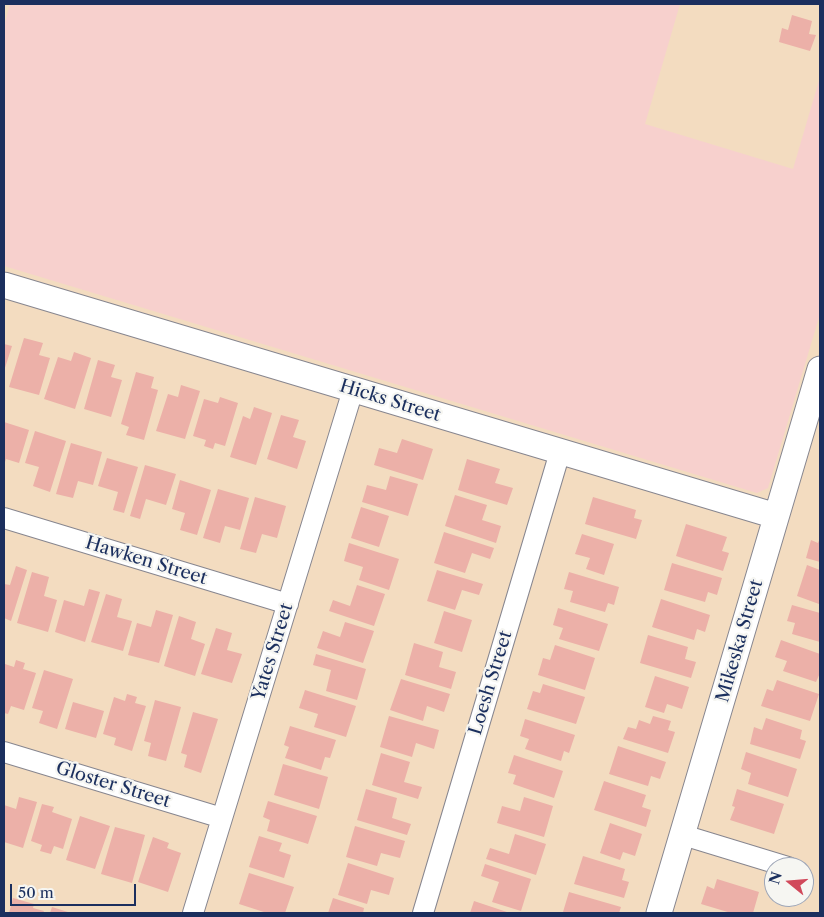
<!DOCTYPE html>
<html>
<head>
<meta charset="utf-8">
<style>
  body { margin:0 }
  #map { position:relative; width:824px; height:917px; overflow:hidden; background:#f3dcc0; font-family:"Libre Caslon Text",serif }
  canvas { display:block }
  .frame { position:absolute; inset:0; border:5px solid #1b2f5e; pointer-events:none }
  .north { position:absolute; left:764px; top:857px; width:50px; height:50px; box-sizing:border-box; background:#f6f6f2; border:1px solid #9ea6b7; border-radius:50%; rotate:287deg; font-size:14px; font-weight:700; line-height:20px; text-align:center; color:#1b2f5e }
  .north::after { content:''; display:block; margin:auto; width:18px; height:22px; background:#d1495b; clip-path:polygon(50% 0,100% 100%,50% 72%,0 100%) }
  .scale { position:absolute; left:10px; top:884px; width:126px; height:22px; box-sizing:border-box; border:2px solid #1b2f5e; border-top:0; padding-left:6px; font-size:15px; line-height:18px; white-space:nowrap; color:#1b2f5e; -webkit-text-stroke:4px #f6f6f2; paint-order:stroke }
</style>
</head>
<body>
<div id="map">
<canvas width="824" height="917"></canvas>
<div class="frame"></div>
<div class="north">N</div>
<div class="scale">50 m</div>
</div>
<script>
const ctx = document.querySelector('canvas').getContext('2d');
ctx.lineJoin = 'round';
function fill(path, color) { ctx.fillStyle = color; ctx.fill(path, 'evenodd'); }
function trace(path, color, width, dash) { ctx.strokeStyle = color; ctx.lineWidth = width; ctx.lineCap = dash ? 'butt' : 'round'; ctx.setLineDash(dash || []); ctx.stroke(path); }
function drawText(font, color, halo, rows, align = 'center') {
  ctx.font = font + ' "Libre Caslon Text",serif'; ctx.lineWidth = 4.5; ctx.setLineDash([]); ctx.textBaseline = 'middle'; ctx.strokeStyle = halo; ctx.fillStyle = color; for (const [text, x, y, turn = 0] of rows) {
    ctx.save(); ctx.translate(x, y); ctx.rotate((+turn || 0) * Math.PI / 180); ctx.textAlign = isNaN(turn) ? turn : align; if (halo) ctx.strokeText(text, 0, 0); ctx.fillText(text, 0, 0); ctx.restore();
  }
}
const built = new Path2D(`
  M10 4H680L645 124 793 169 820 77V314L768 488 757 493 4 266V26Z`);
const building = new Path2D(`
  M792 15 812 21 809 34 816 35 810 51 779 42 782 28 788 30Z
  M24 338 43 343 39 355 50 358 39 395 9 387Z
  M4 344 12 346 4 371Z
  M74 352 91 358 75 409 44 399 58 357 71 361Z
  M98 360 115 365 111 377 122 380 111 417 84 409Z
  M136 372 154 377 151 388 158 390 144 440 126 435 129 427 121 424Z
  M181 385 200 391 185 439 156 431 168 394 178 397Z
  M220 397 238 403 225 446 215 443 213 449 204 446 206 440 193 436 204 399 218 403Z
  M254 407 272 413 256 465 230 457 243 416 250 419Z
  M281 415 299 420 293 437 306 441 297 469 267 459Z
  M4 422 29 430 19 463 6 459 4 465Z
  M35 431 66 441 50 492 33 486 39 467 25 463Z
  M402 439 433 449 423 480 374 465 379 448 397 453Z
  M71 443 102 452 93 485 78 481 73 498 56 494Z
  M107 458 138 467 124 513 113 510 118 492 98 486Z
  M467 459 500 469 495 483 513 488 507 505 458 490Z
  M145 465 176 474 166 505 146 499 140 519 130 516Z
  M390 476 418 484 408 516 362 502 367 485 386 490Z
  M180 480 211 490 197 535 180 530 185 513 172 509Z
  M218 489 249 498 240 530 225 526 220 543 203 538Z
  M455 495 487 505 482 520 501 526 496 543 445 526Z
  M255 497 286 506 277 538 262 534 256 553 240 549Z
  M593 497 636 510 634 518 642 520 636 539 585 524Z
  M361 507 389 516 379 547 351 538Z
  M686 524 727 537 722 551 729 553 723 571 676 556Z
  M444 532 494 548 490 559 472 553 465 573 434 563Z
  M582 534 614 544 604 575 586 569 590 558 575 554Z
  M820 538V562L806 558 811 540 818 543Z
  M349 543 399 559 389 590 359 580 363 567 344 561Z
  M672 563 722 578 717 595 708 592 705 602 664 590Z
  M807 565 820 570V599L819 604 797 596Z
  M16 566 27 570 11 621 4 618V584L10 585Z
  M437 570 483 584 479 595 462 590 455 610 427 601Z
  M32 572 49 577 44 596 57 600 48 632 17 623Z
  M569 572 619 587 614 605 608 603 605 612 570 602 573 591 564 589Z
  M357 585 385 594 374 626 329 611 333 600 350 606Z
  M89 589 100 592 85 642 55 632 64 600 84 606Z
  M106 594 122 599 117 617 132 621 123 651 91 642Z
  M661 599 710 615 705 632 697 629 694 640 652 627Z
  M792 605 820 613V642L792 634 795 623 787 621Z
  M558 608 608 624 599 651 559 639 563 628 553 625Z
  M156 610 173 615 159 663 128 655 137 623 151 627Z
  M444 611 472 620 462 652 434 643Z
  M179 616 196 622 191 639 205 644 195 676 164 666Z
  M345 622 374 631 363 663 317 648 323 631 340 637Z
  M216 628 232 633 227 650 242 654 232 683 201 674Z
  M648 635 688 647 685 659 696 662 691 678 640 663Z
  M781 640 820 654V673L816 682 783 671 787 661 775 657Z
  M414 643 443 652 439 667 456 672 451 689 405 675Z
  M555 645 595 658 585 690 538 675 543 658 550 660Z
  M316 654 366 669 357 700 326 691 331 670 313 665Z
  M16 660 25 663 23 669 36 673 24 710 11 706 8 714 4 713V667L5 664 14 667Z
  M44 670 73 679 57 729 39 723 43 711 32 708Z
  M655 676 689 687 682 709 667 704 664 713 645 707Z
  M401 679 450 694 444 712 427 706 423 721 390 710Z
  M777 680 819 694 810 721 761 706 767 689 773 691Z
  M543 684 585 697 576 724 527 709 533 691 540 693Z
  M305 690 356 706 346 737 314 727 318 714 299 708Z
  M127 694 137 697 135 703 146 706 132 751 114 745 116 738 103 734 114 697 125 701Z
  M155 700 181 707 166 761 148 756 151 743 144 741Z
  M73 702 104 711 96 738 65 729Z
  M193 712 218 719 201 773 184 767 187 755 181 753Z
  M389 716 439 730 434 749 416 743 412 757 380 747Z
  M653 716 671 721 668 730 675 732 668 753 623 739 628 727 636 729 639 720 650 724Z
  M766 718 802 730 800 739 806 741 800 759 750 744 754 727 762 730Z
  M525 719 575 735 569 753 564 751 561 761 525 749 529 739 520 736Z
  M290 726 336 740 330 758 325 757 321 770 285 758 289 747 284 745Z
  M618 746 666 762 660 779 651 776 648 786 609 774Z
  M746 752 797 769 788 797 748 784 751 773 741 769Z
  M381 753 410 762 404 782 422 787 418 799 372 785Z
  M514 755 563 771 554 798 513 784 516 775 508 773Z
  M283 764 328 777 319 809 274 795Z
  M604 781 646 795 642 807 651 810 646 827 594 810Z
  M366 789 397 798 392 818 411 824 407 835 357 820Z
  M737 789 784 804 774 834 730 820 735 807 732 806Z
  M19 797 37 802 23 848 4 842V805L16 809Z
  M524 797 553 806 544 837 497 823 502 806 520 811Z
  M268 801 317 816 308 844 267 831 270 820 263 817Z
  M42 804 54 807 52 812 72 819 63 849 54 846 51 854 40 851 42 845 31 841Z
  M80 816 110 826 95 869 66 860Z
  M610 823 642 834 635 856 623 852 620 860 600 853Z
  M355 826 405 841 400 858 381 853 377 866 346 857Z
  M115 827 145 835 132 883 101 874Z
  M515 834 546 844 536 875 486 859 490 848 509 854Z
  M259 836 282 843 279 851 291 855 284 878 249 867Z
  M153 837 169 843 167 848 181 853 168 892 138 882Z
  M583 856 625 869 622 880 629 882 624 898 574 884Z
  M348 863 394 878 389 895 371 890 367 904 338 895Z
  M485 864 531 879 521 911 492 902 499 882 481 876Z
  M249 873 294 887 285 913H267L239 904Z
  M717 879 759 892 753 913H731L701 904 707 886 714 889Z
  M569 892 621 907 619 913 563 912Z
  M13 898 34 904 33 908 44 911 43 913H9Z
  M333 898 364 908 363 913H328Z
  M474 901 510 913H470Z
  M52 907 71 913H50Z`);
const minor = new Path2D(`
  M4 518 288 604
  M4 752 222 818
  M683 835 788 867
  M193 913 353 390
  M423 913 560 452`);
const tertiary = new Path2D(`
  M4 285 776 516
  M659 913 820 369`);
const streetNames = [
  ["Hicks Street",390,401,17],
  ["Hawken Street",146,561,17],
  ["Mikeska Street",740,641,-74],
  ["Yates Street",273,652,-73],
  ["Loesh Street",491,683,-73],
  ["Gloster Street",113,785,17]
];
fill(built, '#f7d0cd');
fill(building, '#ecb0a8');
trace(minor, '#87868f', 22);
trace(tertiary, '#87868f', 27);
trace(minor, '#fff', 20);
trace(tertiary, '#fff', 25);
drawText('18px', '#1b2f5e', '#f6f6f2', streetNames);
</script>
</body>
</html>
